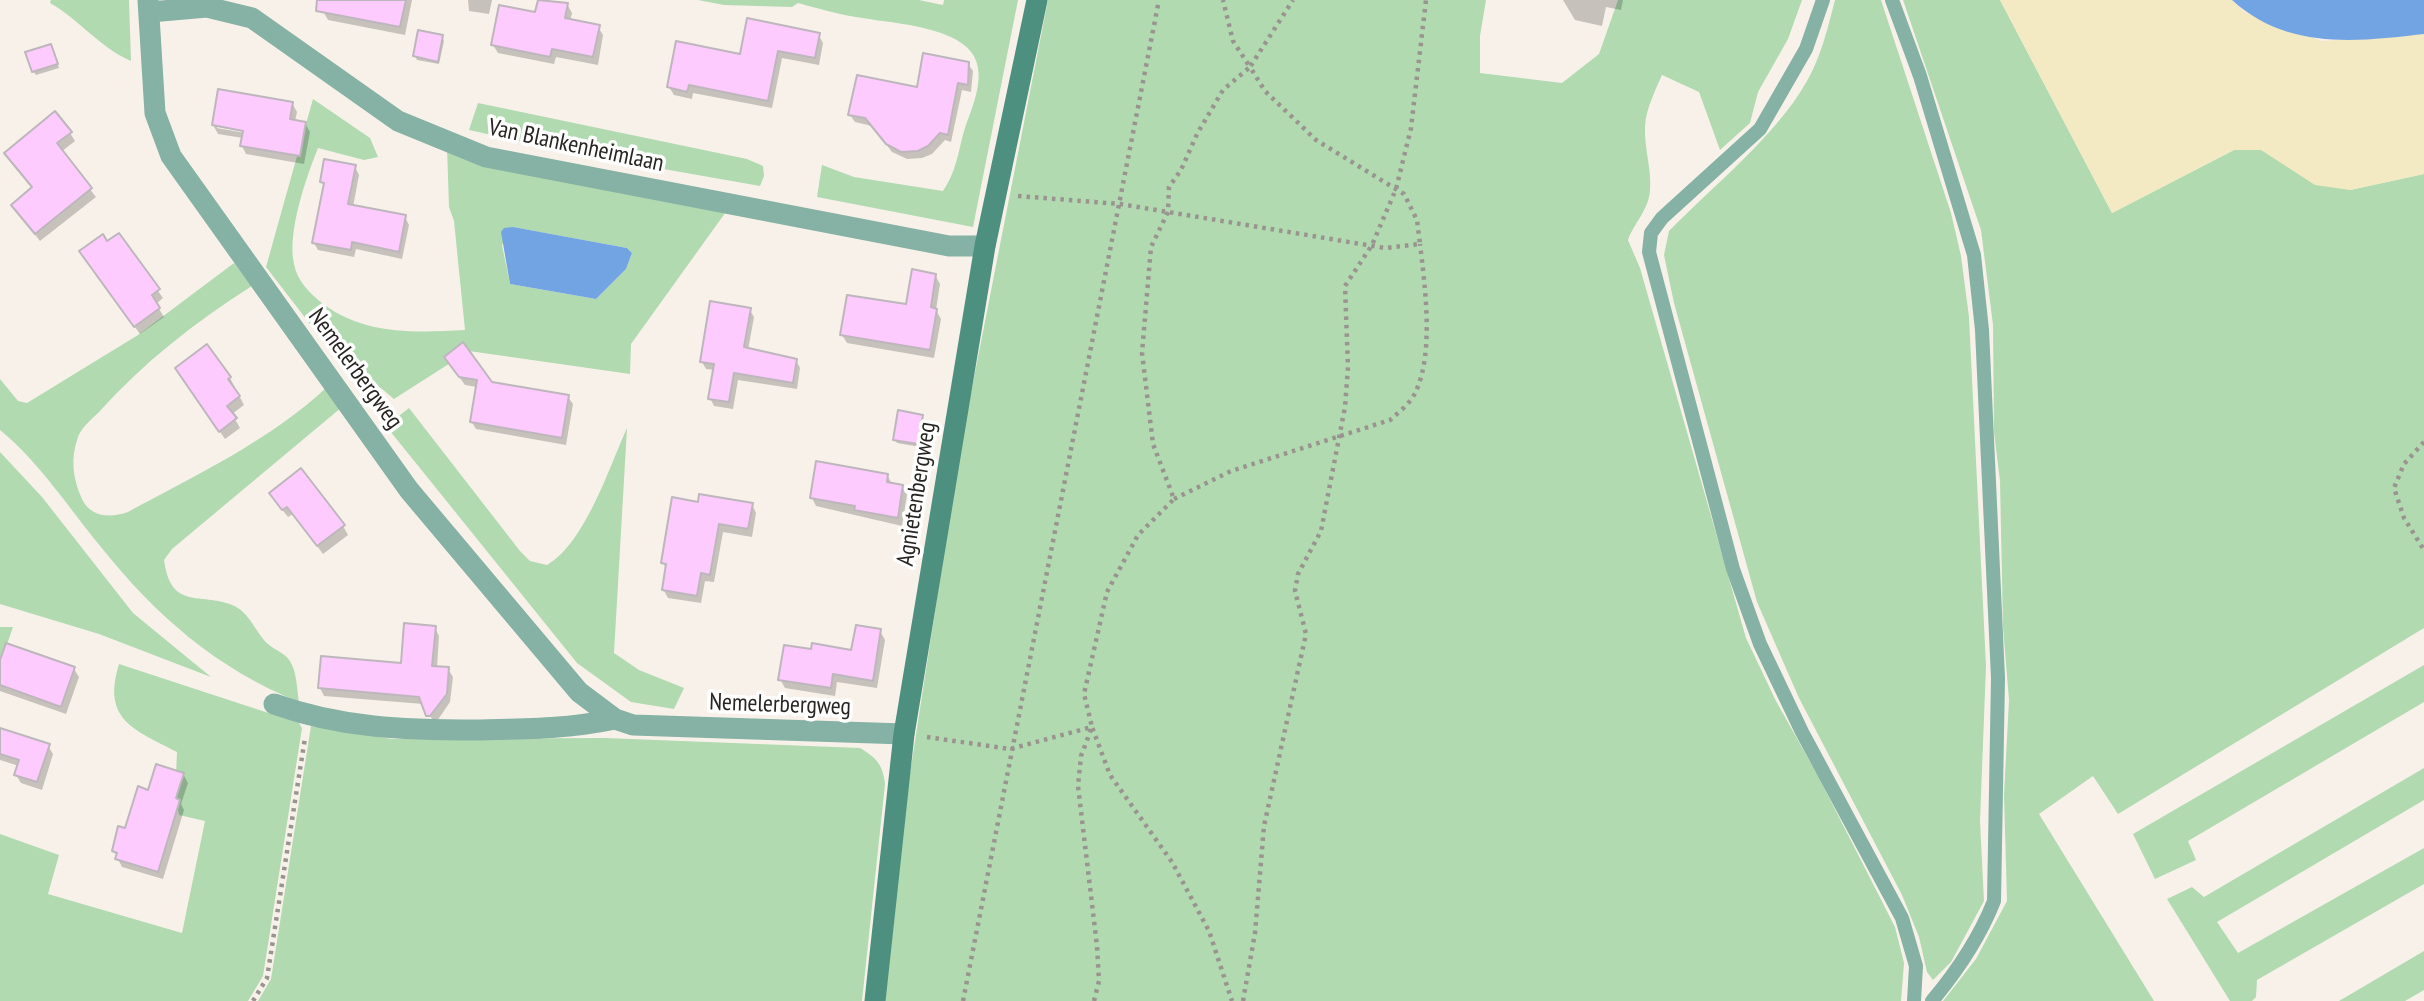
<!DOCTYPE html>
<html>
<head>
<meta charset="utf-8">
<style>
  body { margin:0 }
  canvas { display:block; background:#f7f1e9 }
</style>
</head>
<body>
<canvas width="2424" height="1001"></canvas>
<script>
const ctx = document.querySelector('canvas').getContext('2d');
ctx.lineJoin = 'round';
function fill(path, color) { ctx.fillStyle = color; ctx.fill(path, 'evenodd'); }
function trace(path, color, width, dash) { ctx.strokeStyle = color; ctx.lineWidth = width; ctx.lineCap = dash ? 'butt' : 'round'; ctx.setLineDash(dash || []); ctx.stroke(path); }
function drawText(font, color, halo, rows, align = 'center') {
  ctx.font = font + ' "PT Sans Narrow",sans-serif'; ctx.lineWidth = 7; ctx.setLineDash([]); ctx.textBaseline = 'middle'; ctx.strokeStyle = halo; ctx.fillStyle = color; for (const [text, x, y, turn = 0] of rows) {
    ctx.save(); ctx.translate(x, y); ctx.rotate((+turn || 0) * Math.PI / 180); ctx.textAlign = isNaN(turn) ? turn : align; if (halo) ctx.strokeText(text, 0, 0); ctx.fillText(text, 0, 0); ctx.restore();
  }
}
const green = new Path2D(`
  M51 0H129L131 61C99 47 80 20 50 3Z
  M698 0H919L943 5 944 0H1018L973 227 817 197 822 165 854 177 943 191C956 172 958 153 964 131 971 109 988 76 972 53 952 25 887 23 856 17 836 14 817 8 798 3L792 7 724 5Z
  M1048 0H1486L1480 36V73L1562 83 1599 54 1618 0H1802L1788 39 1758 92 1750 123 1720 150 1699 92 1662 75C1655 91 1646 109 1645 126 1644 148 1652 170 1650 191 1648 211 1634 223 1628 240L1640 268 1746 638 1776 701 1819 778 1895 927 1904 963 1901 1001H884L905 806 960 449Z
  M1835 0H1881L1951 213 1961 256 1969 317 1986 666 1980 821 1984 901 1951 962 1933 980 1927 972 1919 937 1902 895 1799 698 1757 602 1674 303 1664 255 1669 231C1712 187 1777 135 1807 81 1821 57 1828 27 1835 0Z
  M1903 0H2000L2112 213 2234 150H2261L2350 190 2424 174V628L2118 814 2093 776 2039 814 2154 1001H1943L1976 959 2007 901 2004 795 2009 700 2003 627 2000 481 1994 432 1993 325 1981 230Z
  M313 99 370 138 378 157 364 160 318 148C306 178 287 232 294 264 297 279 306 289 317 299 359 335 412 333 465 330L454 221 449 207 447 147 733 202 631 344 630 374 469 351 394 399 320 337 266 267ZM512 227 627 248 632 253 626 269 596 299 510 284 502 245Z
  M478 103 747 159 763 166 764 176 760 186 573 153 469 130Z
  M234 263 252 286C195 322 143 363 99 412 92 419 81 428 78 437 70 459 73 479 82 499 91 518 111 518 128 512 196 475 271 440 328 386L342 407 172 549 164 560C171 611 200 592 232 605 249 611 255 632 268 644 276 651 288 654 292 665 297 676 297 690 299 702 217 669 155 615 101 547 68 507 40 463 0 430V379L18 401 27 403 138 335Z
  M409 408 520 551 530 561 547 565C585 543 609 468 627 428L614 653 639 670 684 688 674 709 631 702 577 663 386 426Z
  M0 452 42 497 133 613 211 677 99 634 0 604Z
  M0 627H13L0 665Z
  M119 664 299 723 302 728 263 976 248 1001H0V834L59 855 48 894 182 933 205 821 179 815 175 796 177 752C133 729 102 720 119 664Z
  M2424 665V702L2188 841 2196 860 2155 879 2133 834Z
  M311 726 392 739 605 738 860 748C877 758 883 765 885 784L862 1001H258L271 979Z
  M2424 768V800L2217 922 2238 953 2424 848V884L2257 980 2256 997 2252 1001H2230L2167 899 2192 887 2204 897Z
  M2424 951V990L2405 1001H2339Z`);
const sand = new Path2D(`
  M2000 0H2232L2245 12 2322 41 2424 34V174L2350 190 2315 185 2261 150H2234L2112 213Z`);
const water = new Path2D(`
  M2232 0H2424V34C2355 42 2287 50 2232 0Z
  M513 227 627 248 632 253 626 269 596 299 510 284 501 232 504 228Z`);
const shadow = new Path2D(`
  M325 0H412L405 35 328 20 323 11Z
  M468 0H492L489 14 469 11Z
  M539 0 567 4 572 13 570 21 598 27 603 35 598 65 556 57 554 64 498 53 493 45 537 14Z
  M1563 0H1623L1621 10 1606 7 1602 26 1575 20Z
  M818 34 823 43 819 65 782 58 772 108 693 93 692 99 674 95 669 87 741 56Z
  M442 37 444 41 439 64 417 60 415 56Z
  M53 49 59 68 36 75 33 71Z
  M968 64 973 71 971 92 962 90 951 142 945 140 932 154 922 158 907 159 892 152 872 126 855 122 850 115 918 89Z
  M292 103 297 112 295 121 305 123 310 132 304 164 246 154 242 146 243 138 218 134 213 125ZM217 125 252 131 251 134 217 128Z
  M70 133 75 141 61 152 96 197 40 241 18 213 33 189 6 153Z
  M355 167 359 175 353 207 405 217 409 225 402 259 356 249 354 257 318 250 314 243 325 188 322 182Z
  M118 235 163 298 156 304 164 317 140 334 86 260Z
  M935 275 940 284 936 310 941 319 934 358 847 343 842 335 908 306Z
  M749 309 754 317 748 350 796 360 800 368 797 389 738 380 733 409 714 406 710 398 715 370 706 369 702 362Z
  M206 347 230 378 244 405 232 414 240 428 225 439 182 377Z
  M450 365 491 383 568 397 573 404 566 445 476 429 471 421 477 387 465 385Z
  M922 416 920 447 897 443 895 440Z
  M887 475 892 484 902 487 907 495 902 526 816 506 812 498Z
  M276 502 343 526 348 535 323 554 293 514 288 517Z
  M699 504H752L756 513 752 537 723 532 714 582 705 581 701 603 668 598 663 589 667 570 663 563Z
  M435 628 439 636 437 668 448 669 453 677 450 702 435 724 423 704 324 696 320 688 402 665Z
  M880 631 885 640 877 688 837 682 835 696 785 688 780 679 812 651 853 652Z
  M0 666 74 669 79 677 66 714 0 691Z
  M0 730 48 746 53 754 42 790 21 783 16 775 19 766 0 760Z
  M183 774 188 783 181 804 184 810 163 879 122 867 114 851 149 792Z`);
const building = new Path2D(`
  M317 0H406L400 27 316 11Z
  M538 0 568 3 565 18 600 25 593 57 552 49 550 57 491 45 499 5 535 12Z
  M747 18 820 33 815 58 778 51 768 101 689 85 687 92 667 87 676 41 740 54Z
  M418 30 443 35 438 62 413 56Z
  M51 44 58 64 32 72 25 52Z
  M923 53 969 62 968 85 958 83 948 135 940 133 928 146 918 151 901 152 886 144 865 118 848 115 857 75 917 87Z
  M218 89 293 102 290 119 306 122 300 156 240 146 243 131 212 125Z
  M55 111 72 132 57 143 92 188 35 234 11 205 32 187 4 153Z
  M324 159 356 165 348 204 406 215 399 252 352 242 351 250 312 243 324 183 320 182Z
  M119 233 160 289 152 295 160 308 134 327 79 251 103 234 107 241Z
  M912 269 936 274 931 307 937 309 930 350 840 335 847 295 906 304Z
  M710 301 751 308 744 347 797 359 793 383 734 373 729 402 708 399 714 364 700 362Z
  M463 342 492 382 569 395 562 438 470 422 477 380 459 377 444 357Z
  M207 344 231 377 228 379 240 396 227 406 237 418 219 432 175 368Z
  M898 410 923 415 918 444 893 440Z
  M816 461 888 474 887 482 903 485 898 518 854 510 855 506 810 498Z
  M301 468 345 525 317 546 287 507 282 510 269 493Z
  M699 494 753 503 748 529 719 524 710 575 701 573 697 596 662 590 666 564 661 563 672 497 698 502Z
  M404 623 436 626 432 666 449 667 447 694 430 716H426L419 697 318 688 321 656 401 663Z
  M856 625 881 629 873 681 833 674 831 688 778 680 784 645 811 649 812 643 851 650Z
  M6 643 75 667 61 707 0 685V660Z
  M0 728 50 744 37 782 14 775 19 760 0 754Z
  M156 764 184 773 176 798 180 800 158 872 115 859 117 853 112 851 118 826 125 828 138 786 148 790Z`);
const path = new Path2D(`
  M1018 196 1120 204 1385 248 1420 244 1417 220 1404 194 1316 140 1265 91 1250 67 1293 0
  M2424 442 2404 464 2394 488 2404 518 2424 550
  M1174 499 1231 471 1390 420C1399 412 1411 403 1416 391 1434 352 1425 286 1420 244
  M927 737 1010 749 1092 727 1110 775 1172 862 1209 931 1232 1001
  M253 1001 267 978 305 738
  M963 1001 1159 0
  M1094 1001 1099 981 1097 946 1078 786 1081 756 1092 727 1084 694 1107 592 1138 535 1174 499 1153 444 1142 353 1151 247 1168 212 1169 187 1181 170 1197 134 1223 90 1250 67 1233 41 1223 0
  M1243 1001 1255 933 1264 826 1306 634 1295 591 1298 574 1321 531 1345 407 1348 367 1345 286 1372 245 1396 189 1411 128 1426 0`);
const lane = new Path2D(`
  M1823 0 1806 49 1760 129 1662 218 1651 233 1649 252 1733 569 1760 644 1802 732 1902 918 1916 966 1914 1001
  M1892 0 1920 76 1974 255 1982 330 1998 678 1994 901C1979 939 1958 970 1932 1001`);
const street = new Path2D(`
  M148 0 155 113 171 156 409 490 579 692 615 719 633 725 904 734
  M150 12 207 7 252 18 398 121 486 157 949 246H985
  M274 704C341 728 405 730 476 730 523 729 568 729 615 719`);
const secondary = new Path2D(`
  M875 1001 904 734 985 246 1037 0`);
const streetNames = [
  ["Van Blankenheimlaan",576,146,12],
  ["Nemelerbergweg",355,369,54],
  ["Agnietenbergweg",917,494,-81],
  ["Nemelerbergweg",780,705,2]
];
fill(green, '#b1dab1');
fill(sand, '#f3e9c3');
fill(water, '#72a4e3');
fill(shadow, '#0003');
fill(building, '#fdcbfd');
trace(building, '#beb6bd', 2);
trace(path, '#99948f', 4.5, [3.5, 5]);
trace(lane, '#86b1a5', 14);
trace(street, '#86b1a5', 21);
trace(secondary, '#4d9080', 21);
drawText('24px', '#272522', '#fff', streetNames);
</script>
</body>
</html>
